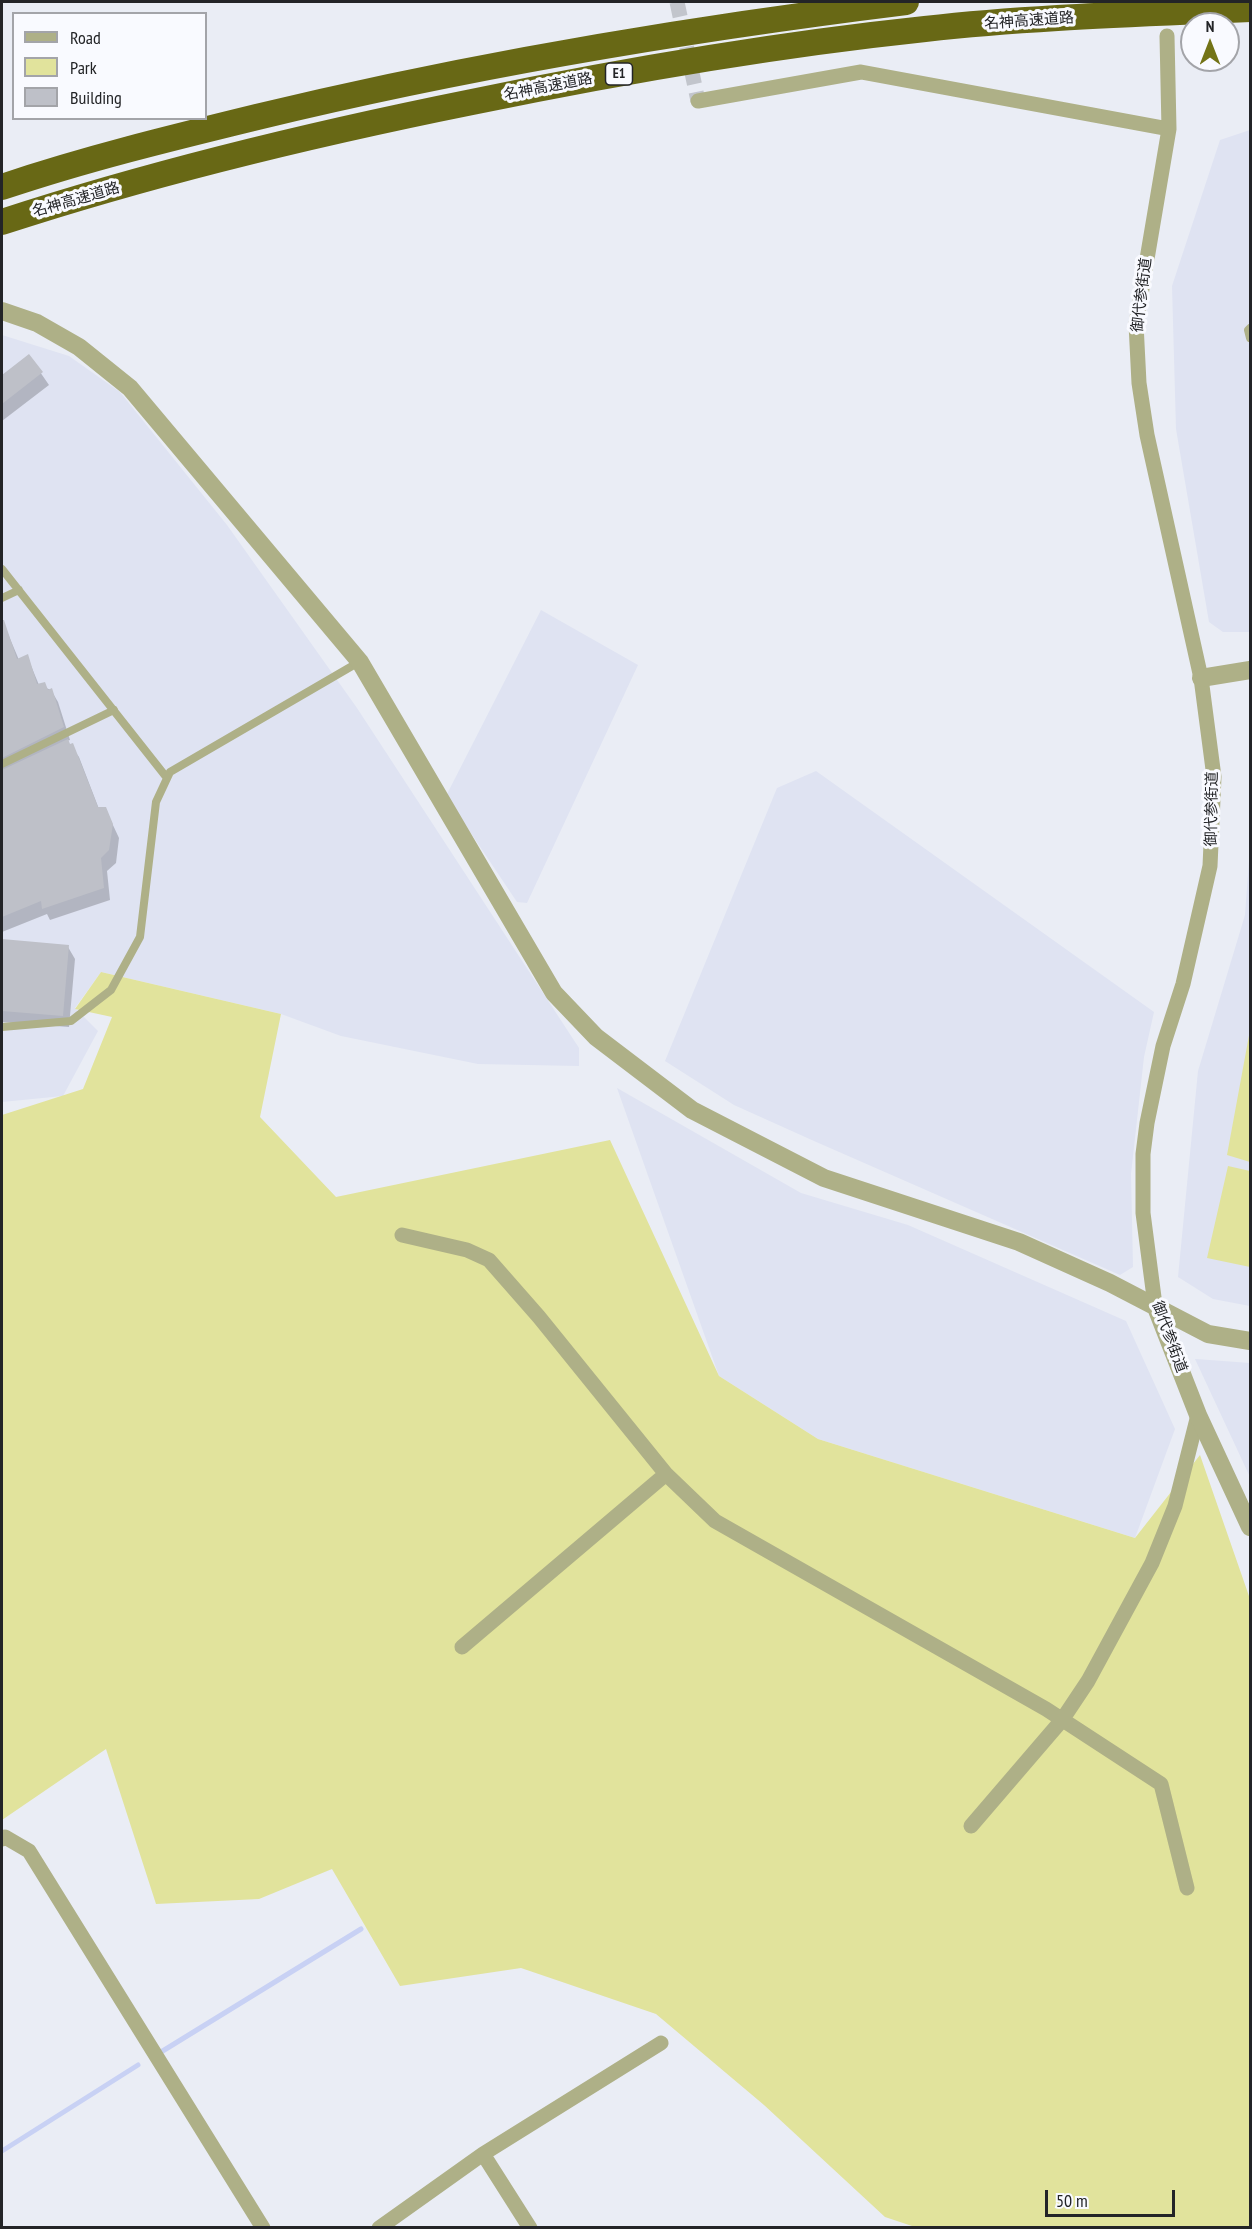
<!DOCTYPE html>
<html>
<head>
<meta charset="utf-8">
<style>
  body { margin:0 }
  #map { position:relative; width:1252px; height:2229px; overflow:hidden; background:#eaedf5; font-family:"PT Sans Narrow",sans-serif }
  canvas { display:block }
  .frame { position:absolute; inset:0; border:3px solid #232427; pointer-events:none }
  .legend { position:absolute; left:12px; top:12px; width:195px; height:108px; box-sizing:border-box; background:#f9faff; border:2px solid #a3a4a9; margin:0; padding:8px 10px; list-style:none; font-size:18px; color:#232427 }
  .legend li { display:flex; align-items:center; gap:12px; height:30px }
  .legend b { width:30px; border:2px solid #a3a4a9 }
  .north { position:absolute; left:1180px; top:12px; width:60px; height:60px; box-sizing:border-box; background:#f9faff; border:2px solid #a3a4a9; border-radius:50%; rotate:0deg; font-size:16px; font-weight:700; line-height:24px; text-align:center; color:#232427 }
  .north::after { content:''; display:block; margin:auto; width:21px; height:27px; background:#737317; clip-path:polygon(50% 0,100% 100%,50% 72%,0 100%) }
  .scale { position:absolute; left:1045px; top:2190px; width:130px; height:27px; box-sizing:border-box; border:3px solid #232427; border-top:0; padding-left:8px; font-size:18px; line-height:21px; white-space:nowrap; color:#232427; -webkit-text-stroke:4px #f9faff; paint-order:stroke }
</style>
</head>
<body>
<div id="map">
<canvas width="1252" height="2229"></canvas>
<div class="frame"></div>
<ul class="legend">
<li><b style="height:8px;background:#aeb087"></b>Road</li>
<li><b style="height:16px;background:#e1e39c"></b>Park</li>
<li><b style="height:16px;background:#bec0c8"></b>Building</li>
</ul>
<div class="north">N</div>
<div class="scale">50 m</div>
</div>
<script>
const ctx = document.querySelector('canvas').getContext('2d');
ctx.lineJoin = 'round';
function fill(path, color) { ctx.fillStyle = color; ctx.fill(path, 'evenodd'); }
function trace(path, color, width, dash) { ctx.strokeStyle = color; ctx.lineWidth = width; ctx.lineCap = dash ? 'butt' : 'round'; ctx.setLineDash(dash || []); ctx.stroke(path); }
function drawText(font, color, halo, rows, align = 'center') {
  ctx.font = font + ' "PT Sans Narrow","Noto Sans JP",sans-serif'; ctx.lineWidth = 6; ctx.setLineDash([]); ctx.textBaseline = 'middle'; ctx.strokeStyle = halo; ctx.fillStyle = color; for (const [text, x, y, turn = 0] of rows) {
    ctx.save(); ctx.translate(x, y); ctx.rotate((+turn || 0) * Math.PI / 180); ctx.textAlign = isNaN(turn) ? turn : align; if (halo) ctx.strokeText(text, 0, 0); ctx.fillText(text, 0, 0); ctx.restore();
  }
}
const built = new Path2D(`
  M1250 130V632H1223L1209 622 1176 429 1172 286 1220 140Z
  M2 335 69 356 120 392 227 525 357 708 579 1048V1066L478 1064 341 1036 281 1014 101 972 75 1008 98 1031 63 1096 2 1102Z
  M541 610 638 665 527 903 517 902 446 796Z
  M816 771 1154 1012 1144 1057 1131 1174 1133 1267 1120 1275 814 1141 734 1105 665 1061 777 788Z
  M1250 847V1306L1213 1299 1178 1277 1198 1071 1245 915Z
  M617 1088 801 1193 908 1225 1126 1321 1175 1429 1135 1538 818 1439 719 1376Z
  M1196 1359 1250 1363V1477L1195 1359Z`);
const green = new Path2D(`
  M101 972 281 1014 260 1117 336 1197 610 1140 719 1376 818 1439 1135 1538 1200 1455 1250 1599V2227H915L885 2217 764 2105 656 2014 521 1968 400 1986 332 1869 259 1899 156 1904 106 1749 2 1820V1115L83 1089 112 1017 75 1009Z
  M1250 1030V1162L1227 1155Z
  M1228 1166 1250 1171V1267L1207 1258Z`);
const shadow = new Path2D(`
  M29 356 49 385 2 421V376Z
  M3 622 19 660 27 656 39 685 51 690 58 702 70 740 67 741 79 757 99 809 105 808 119 838 116 863 107 871 110 900 50 920 47 914 2 932Z
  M2 941 68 947 75 959 69 1027 2 1022Z`);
const stream = new Path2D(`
  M161 2052 361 1929
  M2 2151 138 2065`);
const building = new Path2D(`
  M29 354 43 372 2 404V375Z
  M2 620H4L17 659 28 654 37 684 45 682 48 690 52 688 64 727 2 758Z
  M68 739 70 744 73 743 98 807H106L113 824 109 850 101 858 104 888 42 909 41 901 2 917V770Z
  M2 939 69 945 63 1016 2 1011Z`);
const minorTunnel = new Path2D(`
  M677 2 698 101`);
const service = new Path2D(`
  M1250 328 1248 330 1250 338
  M2 569 167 778
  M2 598 19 590
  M2 764 114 710
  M2 1027 71 1021 111 990 140 937 156 802 170 772 359 662`);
const minor = new Path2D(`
  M698 101 861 72 1169 129
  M402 1235 467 1250 489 1260 539 1317 666 1474 715 1521 1046 1709 1161 1784 1187 1888
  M1155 1305 1143 1213V1154L1147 1123 1163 1046 1183 984 1210 866 1214 777 1201 678 1147 435 1139 383 1136 324 1169 129 1167 36
  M462 1647 666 1474
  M971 1826 1062 1720 1088 1681 1152 1563 1175 1506 1198 1415
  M2 1839 5 1837 29 1851 263 2228
  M483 2154 530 2228
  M379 2228 483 2154 661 2043`);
const tertiary = new Path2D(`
  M2 311 37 323 79 347 130 388 360 662 554 993 596 1037 692 1110 824 1178 1019 1242 1110 1283 1208 1334 1250 1341
  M1201 678 1250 670
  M1155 1305 1198 1415 1250 1527`);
const motorway = new Path2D(`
  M2 187C85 159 171 138 257 117 471 65 687 29 906 2
  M2 222C155 172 313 134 472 102 622 71 773 45 925 29 1033 17 1142 14 1250 9`);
const shields = [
  [619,74,27]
];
const shieldNames = [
  ["E1",619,74]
];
const streetNames = [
  ["名神高速道路",1029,21,-4],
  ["名神高速道路",548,87,-11],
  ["名神高速道路",76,200,-16],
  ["御代参街道",1142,295,-83],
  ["御代参街道",1212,809,-89],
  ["御代参街道",1169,1337,70]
];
fill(built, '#dfe3f2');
fill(green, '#e1e39c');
fill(shadow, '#0003');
trace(stream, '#c8d1f4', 5);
fill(building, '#bec0c8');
trace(minorTunnel, '#c2c5cc', 15, [15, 8]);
trace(service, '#aeb087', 8);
trace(minor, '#aeb087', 15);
trace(tertiary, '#aeb087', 18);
trace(motorway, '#686815', 26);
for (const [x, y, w] of shields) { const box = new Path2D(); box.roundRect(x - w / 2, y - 11, w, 22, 4.5); ctx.fillStyle = '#f9faff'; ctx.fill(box); trace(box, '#232427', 1.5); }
drawText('bold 14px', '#232427', null, shieldNames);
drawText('15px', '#232427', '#f9faff', streetNames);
</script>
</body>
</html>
